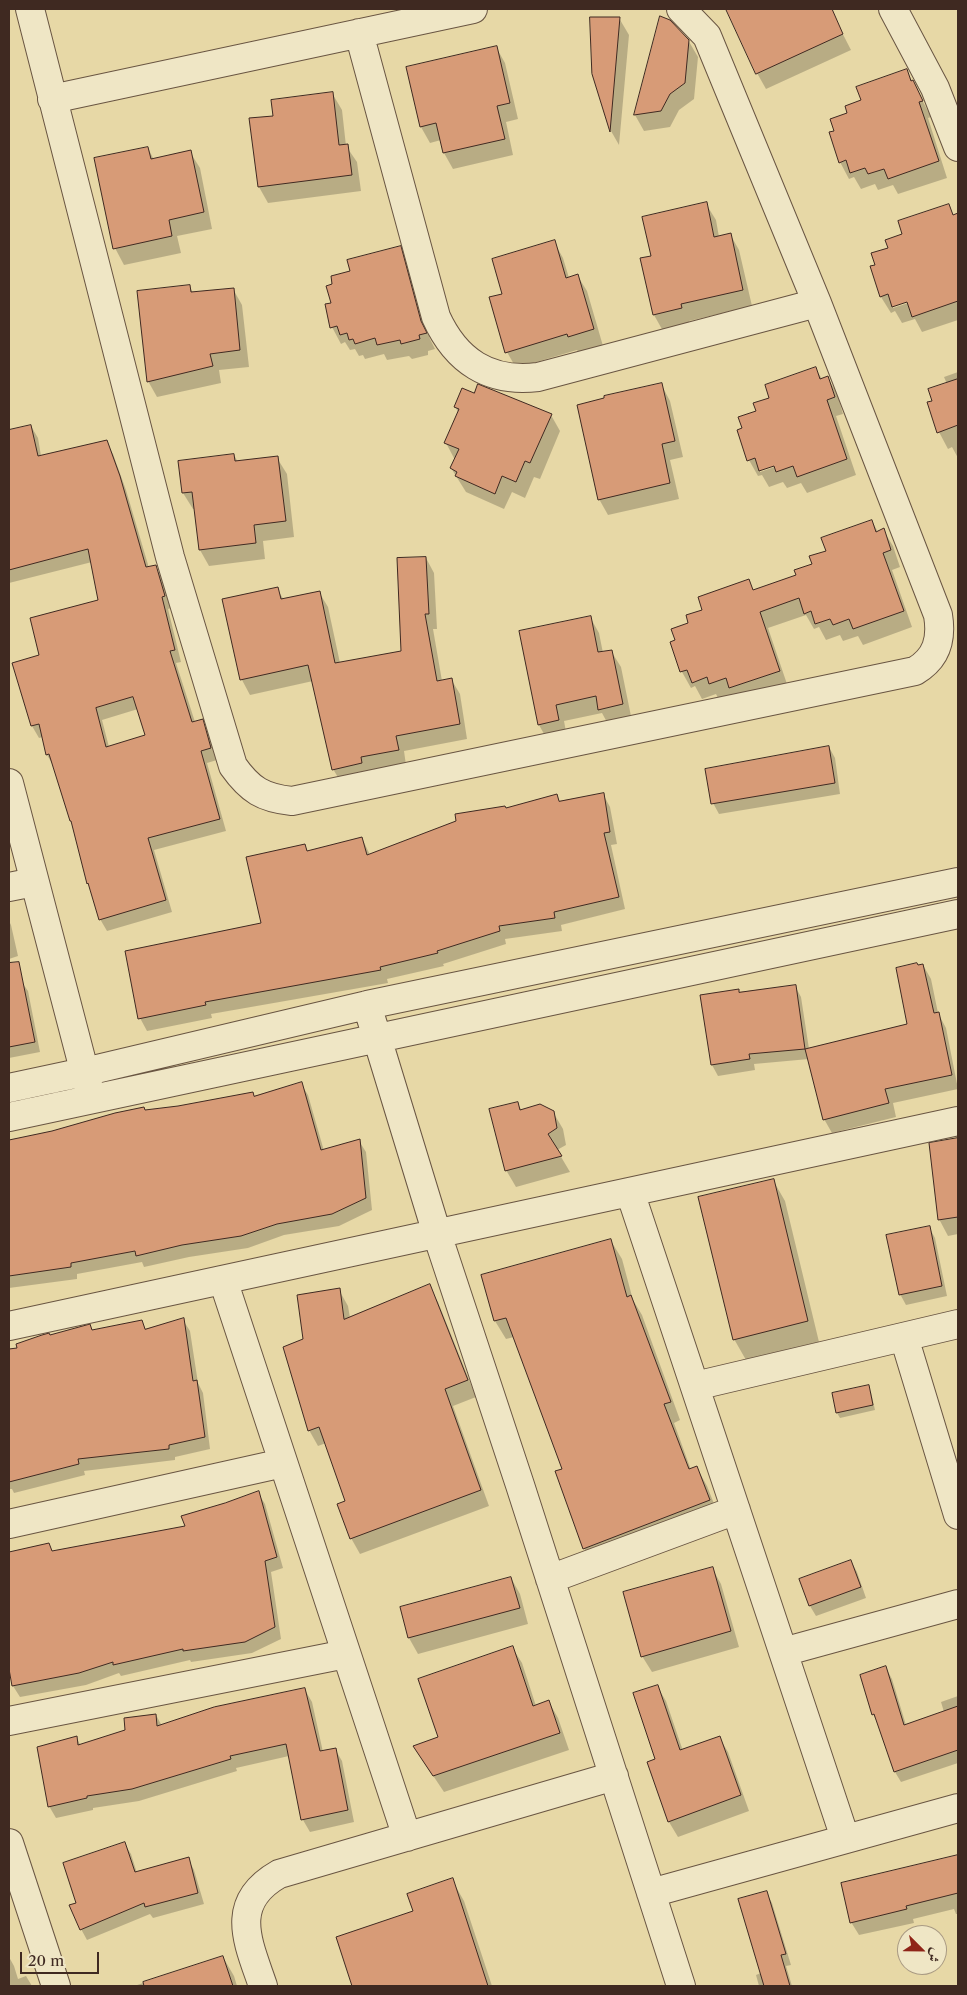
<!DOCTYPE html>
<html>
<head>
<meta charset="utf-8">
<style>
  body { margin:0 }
  #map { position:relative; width:967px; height:1995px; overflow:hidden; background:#e7d8a6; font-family:"Libre Caslon Text",Amiri,serif }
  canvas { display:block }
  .frame { position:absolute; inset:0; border:10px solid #3f2921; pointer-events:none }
  .north { position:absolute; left:897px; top:1925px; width:50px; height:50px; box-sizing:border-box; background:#efe6c5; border:1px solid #a99a83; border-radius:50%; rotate:113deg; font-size:14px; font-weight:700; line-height:20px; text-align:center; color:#3f2921 }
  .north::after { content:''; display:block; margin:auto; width:18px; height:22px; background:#8f2418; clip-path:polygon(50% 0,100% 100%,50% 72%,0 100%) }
  .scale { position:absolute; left:20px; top:1952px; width:79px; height:22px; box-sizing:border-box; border:2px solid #3f2921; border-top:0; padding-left:6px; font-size:15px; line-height:18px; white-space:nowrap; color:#3f2921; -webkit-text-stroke:4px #efe6c5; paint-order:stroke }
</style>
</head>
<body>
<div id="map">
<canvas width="967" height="1995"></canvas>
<div class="frame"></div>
<div class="north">ش</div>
<div class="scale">20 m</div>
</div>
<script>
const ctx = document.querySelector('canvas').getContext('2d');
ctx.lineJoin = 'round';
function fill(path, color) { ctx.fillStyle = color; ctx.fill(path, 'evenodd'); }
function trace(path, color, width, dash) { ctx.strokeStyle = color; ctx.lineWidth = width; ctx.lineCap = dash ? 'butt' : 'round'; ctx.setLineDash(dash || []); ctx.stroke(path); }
const shadow = new Path2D(`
  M728 9H827L829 14 832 13 851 50 766 89 757 73Z
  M619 18 629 35 619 145 611 131 593 74Z
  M688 40 698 57 694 99 679 110 670 127 644 131 635 115Z
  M496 47 505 63 518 119 506 122 513 155 453 169 444 153 441 140 430 143 421 127 408 68Z
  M907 71 931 117 928 118 947 178 898 194 893 185 878 190 875 184 861 189 854 177 849 179 840 162 835 131 849 114 862 101Z
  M332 93 342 110 346 146 357 162 361 191 268 203 259 187 274 117Z
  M148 148 154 160 190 152 200 168 212 229 177 236 181 253 124 265 115 248Z
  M706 204 716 220 719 237 730 234 739 250 752 306 689 321 690 325 663 331 654 315 652 257Z
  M948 205 954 216 958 214V320L922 332 915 319 902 323 895 311 891 313 881 297 872 267 877 265 904 235ZM913 299 914 301 893 308V305Z
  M554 242 563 258 569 278 577 275 587 291 603 346 579 353 577 350 516 368 507 352 503 294Z
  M400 247 409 264 430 339 435 349 428 351V355L412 359 409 356 387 360 384 354 365 359 363 355 359 356 355 349 350 350 345 342 341 344 332 327V304L351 272Z
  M190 287 193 293 233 289 242 305 249 367 219 370 221 383 157 397 148 381Z
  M816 369 822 379 827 377 837 393 843 414 836 416 856 475 807 493 801 483 787 488 783 482 769 487 762 475 758 476 749 460 744 429 771 398ZM779 462 780 465 760 472V469Z
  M958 372V458L952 447 948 449 939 432 934 402 947 384 944 377Z
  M661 384 670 401 683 457 670 460 679 499 608 515 599 499 606 399Z
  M475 395 551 415 560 431 540 479 534 477 525 498 512 492 504 509 466 492 451 468 455 460 446 443 459 413 455 407Z
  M31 426 38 438 41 456 106 442 113 454 126 490 149 568 156 567 162 579 171 608 168 609 181 662 176 663 195 722 202 721 209 733 217 760 207 763 226 831 154 850 172 912 107 931 100 919 74 827 53 765 47 755 43 737 39 738 32 726 14 664 40 656 99 601 92 562 9 583V535L11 534 9 506V431ZM138 709 147 736 109 747 102 720Z
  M234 455 238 462 277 458 287 474 294 537 263 541 265 559 209 566 200 550 195 509H193L183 493Z
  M872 521 878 532 883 530 893 546 900 567 892 570 912 627 863 645 858 636 843 641 840 635 826 640 819 627 814 629 806 615 768 628 788 687 740 704 734 695 719 700 716 694 702 699 695 686 691 688 682 672 672 643 677 641 690 623 704 610 748 581 754 591 798 575 813 565 827 552Z
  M426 558 434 573 437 629H433L442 681 451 679 460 694 467 739 404 751 406 765 342 784 333 769 313 681 250 695 242 680 223 600 277 589 284 600 319 592 328 607 340 663 402 652Z
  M590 617 599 633 603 653 611 651 621 667 632 721 609 726 602 713 564 721 567 737 548 741 539 725Z
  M829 747 835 758 840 794 719 814 713 803Z
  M603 794 610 807 617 844 611 845 625 909 561 925 562 931 505 939 506 944 443 964 444 966 387 979 388 983 211 1014 212 1018 147 1031 140 1018 262 924 304 845 308 852 362 838 370 855 506 809 557 796 560 802Z
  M9 921 11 925 18 956 9 959Z
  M923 965 931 979 938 1013 946 1028 958 1089 893 1103 896 1117 832 1133 824 1119 809 1059 754 1064 755 1070 718 1076 712 1065 701 996 738 990 740 993 795 986 801 997 809 1049 908 1024 917 966Z
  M9 967 11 976 21 981 28 991 40 1052 9 1058Z
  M301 1084 308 1095 324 1151 359 1141 366 1152 372 1210 339 1226 284 1235 248 1248 189 1257 144 1267 142 1262 77 1274V1279L9 1288V1141L145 1112 254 1097Z
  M517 1103 522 1111 553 1112 563 1129 566 1145 557 1150 570 1172 516 1187 506 1170Z
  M958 1140V1234L948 1236 939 1219 930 1144Z
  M773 1180 785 1201 819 1342 746 1360 734 1339Z
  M929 1227 935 1238 947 1296 906 1305 900 1294Z
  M611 1241 622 1259 633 1300 642 1315 680 1420 674 1423 691 1470 697 1468 707 1486 720 1519 595 1567 584 1548 563 1470 514 1337 506 1339 495 1321Z
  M429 1286 438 1302 476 1397 453 1406 489 1506 360 1554 351 1538 346 1502 326 1443 318 1446 309 1430 304 1339 339 1290 348 1306 350 1318Z
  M183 1320 190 1331 198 1383 203 1393 210 1449 175 1457V1460L84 1471 85 1475 14 1493 12 1489H9V1350L18 1349 50 1336 90 1326 93 1331 142 1321 146 1330Z
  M868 1387 871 1392 875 1410 840 1418 837 1413Z
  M258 1493 265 1504 283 1568 271 1572 281 1639 252 1653 191 1662 190 1660 121 1676 119 1673 86 1685 20 1697 13 1686 9 1663V1614H10L9 1554 48 1545 52 1552 187 1527Z
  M851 1561 857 1572 866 1598 816 1616 810 1606Z
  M712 1568 721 1584 739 1647 652 1672 642 1656Z
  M511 1578 520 1594 528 1624 418 1654 409 1638Z
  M512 1647 522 1663 536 1706 549 1702 558 1718 569 1750 444 1792 424 1762 440 1738Z
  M886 1668 892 1679 906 1725 944 1712 941 1702 958 1696V1763L901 1782 895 1772 878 1724 873 1714Z
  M657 1686 666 1701 683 1751 719 1737 728 1752 749 1811 678 1837 669 1822 648 1763 657 1760Z
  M305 1690 312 1702 323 1752 335 1749 342 1761 354 1822 310 1832 303 1820 289 1756 236 1768 237 1771 139 1801 93 1808V1810L56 1818 49 1806 76 1737 81 1746 127 1731 156 1715 162 1726Z
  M124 1843 131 1854 137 1873 188 1859 194 1870 204 1904 153 1918 150 1914 87 1940 81 1929 78 1903Z
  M958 1856V1914H956L954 1909 913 1919 914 1923 859 1935 851 1922 842 1884Z
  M452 1880 464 1901 492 1986H353L337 1938 414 1912Z
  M766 1892 772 1903 791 1965 786 1966 792 1986H759L756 1975 761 1973Z
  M9 1957 14 1966 18 1979 26 1976 32 1986H9Z
  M223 1957 234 1976 237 1986H134Z`);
const building = new Path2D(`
  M726 9H832L843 34 756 74Z
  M660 16 670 20 689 40 685 83 670 94 661 111 634 115Z
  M590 17H620L610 132 592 74Z
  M497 46 510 103 497 106 505 139 443 153 436 123 420 127 406 67Z
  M907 69 911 81 913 80 923 101 919 102 939 161 888 179 884 169 868 174 865 168 850 173 846 160 839 163 829 132 834 131 830 119 847 113 845 106 861 100 856 87Z
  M333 92 339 145 348 144 352 175 258 187 249 118 273 116 271 100Z
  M148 147 151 159 191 150 204 212 169 220 172 236 113 249 94 158Z
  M707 202 714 237 731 233 743 290 681 304 682 308 653 315 640 258 651 256 642 217Z
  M949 204 953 215 958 213V301L912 317 907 302 892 307 888 294 880 297 870 266 875 265 871 253 888 248 885 240 902 234 898 221Z
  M555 240 566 278 578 274 594 329 568 337 567 334 505 353 489 297 502 294 492 259Z
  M401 246 421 321 427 333 419 335 420 339 401 344 400 340 377 345 375 338 355 344 353 339 349 340 347 333 340 335 337 326 330 328 325 304 331 303 326 286 332 284 331 276 350 271 347 260Z
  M190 285 191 292 234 288 240 350 210 354 213 366 147 382 137 291Z
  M816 367 820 379 828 376 835 397 827 400 847 459 797 477 793 466 776 472 774 466 759 471 755 458 747 461 737 430 742 428 738 417 756 411 753 403 769 398 765 385Z
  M958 379V425L937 433 927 402 932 401 928 389Z
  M662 383 675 441 662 444 670 483 598 500 577 405 604 398V396Z
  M478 384 552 414 530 463 525 461 516 482 502 476 495 494 455 476 457 472 450 468 459 449 444 443 459 409 454 407 462 388 474 393Z
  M31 425 38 456 107 440 120 476 146 567 156 565 165 596 162 597 175 650 170 651 192 722 203 719 211 748 201 751 220 819 148 838 166 900 99 920 88 883 87 884 71 821H70L49 754 46 755 39 724 31 726 12 663 39 655 30 618 98 600 88 549 9 570V430ZM133 697 145 735 106 747 96 708Z
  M234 454 235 461 278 456 286 521 254 525 256 543 199 550 192 492 182 493 178 461Z
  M872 520 876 532 884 528 891 550 883 553 904 611 853 629 849 619 833 625 830 619 815 624 811 611 804 614 799 598 760 612 780 671 729 688 726 678 709 684 707 677 692 683 687 670 680 672 670 642 675 640 671 629 688 623 686 615 702 610 698 597 749 579 753 590 796 575 794 570 812 564 809 556 826 551 821 538Z
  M426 557 429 614H425L437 681 452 678 460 724 396 736 399 750 361 757 362 763 332 770 308 665 240 680 222 599 278 587 281 599 320 591 335 663 401 651 397 558Z
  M591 616 598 652 612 650 623 704 598 710 596 696 556 705 559 720 538 725 519 631Z
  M829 746 835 783 711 804 705 769Z
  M604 793 610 832 604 833 619 897 554 912 555 918 499 926 500 931 437 951 438 953 380 967 381 970 205 1002 206 1005 138 1019 125 951 261 923 246 857 305 844 307 851 362 837 367 855 456 821 455 814 505 806 506 808 557 794 559 801Z
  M19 962 35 1042 9 1047V963Z
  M917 963 918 965 923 964 934 1013 939 1012 952 1075 885 1089 889 1103 823 1120 805 1049 907 1024 896 968Z
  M796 985 805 1049 749 1054 750 1059 711 1065 700 995 739 989V992Z
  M302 1082 321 1150 360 1139 366 1198 332 1214 277 1224 241 1236 182 1245 136 1256 135 1251 71 1263V1267L9 1276V1140L52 1131 115 1113 144 1107 145 1110 178 1106 253 1092 254 1096Z
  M518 1102 520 1110 540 1104 554 1111 557 1128 548 1134 562 1156 505 1171 489 1109Z
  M958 1138V1217L938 1220 929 1143Z
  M774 1179 808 1321 733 1340 698 1197Z
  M930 1226 942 1286 899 1295 886 1235Z
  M611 1239 627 1297 631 1295 671 1402 664 1404 689 1469 697 1466 710 1500 583 1549 555 1471 562 1469 506 1318 494 1321 481 1275Z
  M430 1284 468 1380 445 1389 481 1490 350 1539 337 1504 345 1501 319 1427 308 1431 283 1347 303 1339 297 1295 340 1288 344 1319Z
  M184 1318 193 1381 197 1380 205 1437 169 1445V1449L78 1459 79 1464 9 1482V1349L17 1348 16 1344 42 1335 49 1333 50 1335 90 1324 92 1330 142 1320 145 1329Z
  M869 1385 873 1405 836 1413 832 1393Z
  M259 1491 277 1557 265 1561 275 1627 245 1642 183 1651V1649L113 1665V1662L79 1673 12 1686 9 1669V1552L49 1543 52 1551 185 1526 181 1516 225 1503Z
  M851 1560 861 1587 809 1606 799 1579Z
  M713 1567 731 1631 641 1657 623 1592Z
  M511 1577 520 1608 408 1638 400 1607Z
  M513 1646 533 1706 549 1700 560 1733 433 1776 413 1746 438 1737 418 1679Z
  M886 1666 904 1725 958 1706V1750L894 1772 874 1714 872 1715 860 1675Z
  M658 1685 680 1750 720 1736 741 1795 668 1822 647 1762 655 1759 633 1693Z
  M305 1688 320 1751 336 1748 348 1810 301 1820 286 1744 230 1756 231 1759 132 1789 87 1796V1798L48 1807 37 1747 77 1736 78 1745 125 1730 124 1718 156 1714 157 1726 214 1707Z
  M125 1842 135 1872 189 1857 198 1893 145 1907 144 1903 80 1930 69 1905 76 1903 63 1863Z
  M958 1855V1893L906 1906 907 1909 850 1923 841 1883Z
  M453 1878 488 1986H352L336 1937 413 1911 407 1894Z
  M767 1891 786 1954 781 1955 790 1986H764L738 1899Z
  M223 1956 233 1986H144L143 1982Z`);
const minor = new Path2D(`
  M30 9 170 557 233 766C250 790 263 798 292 801L915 671C937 658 942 639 938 615L817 303 707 36 681 9
  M893 9 935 88 958 147
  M359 33 436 317C456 361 489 383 538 377L817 303
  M52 99 473 9
  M9 783 89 1089
  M9 887 34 882
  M367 1005 437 1234 520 1485 681 1986
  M9 1088 84 1072 367 1005 958 882
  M9 1117 958 914
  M630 1192 845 1838
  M223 1280 407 1837
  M9 1326 958 1121
  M904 1337 958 1515
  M695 1386 958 1324
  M9 1524 283 1463
  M550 1579 736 1510
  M783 1652 958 1604
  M9 1721 346 1654
  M9 1843 56 1986
  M651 1893 958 1808
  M263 1986C248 1942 228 1903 279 1874L614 1776`);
fill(shadow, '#0003');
fill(building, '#d79b77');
trace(building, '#3f2921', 1);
trace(minor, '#695542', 30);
trace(minor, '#efe6c5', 28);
</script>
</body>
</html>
